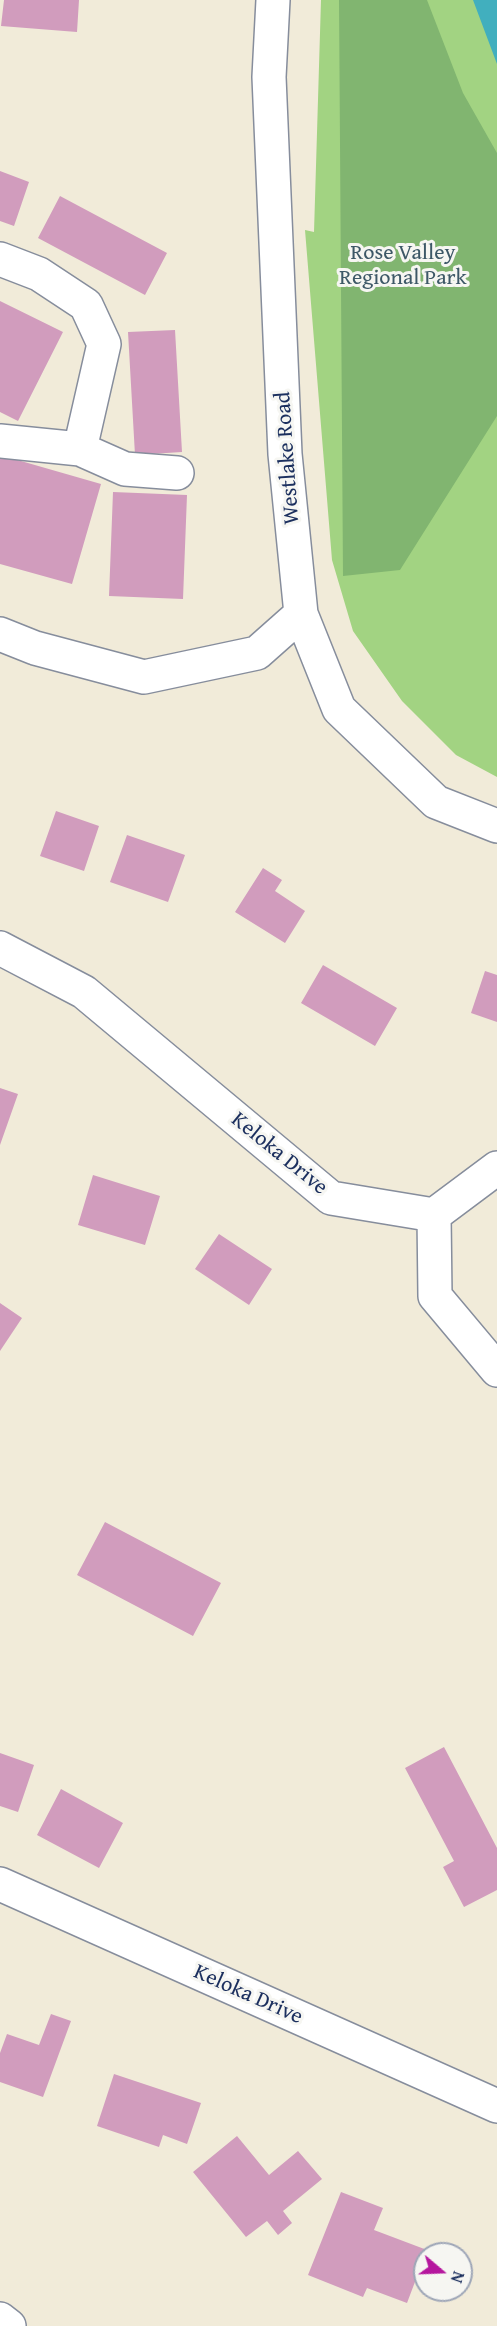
<!DOCTYPE html>
<html>
<head>
<meta charset="utf-8">
<style>
  body { margin:0 }
  #map { position:relative; width:497px; height:2326px; overflow:hidden; background:#f1ebd9; font-family:"Gentium Book Plus",serif }
  canvas { display:block }
  .north { position:absolute; left:413px; top:2242px; width:60px; height:60px; box-sizing:border-box; background:#f6f6f2; border:2px solid #9ea6b7; border-radius:50%; rotate:109deg; font-size:16px; font-weight:700; line-height:24px; text-align:center; color:#1b2f5e }
  .north::after { content:''; display:block; margin:auto; width:21px; height:27px; background:#b5179e; clip-path:polygon(50% 0,100% 100%,50% 72%,0 100%) }
</style>
</head>
<body>
<div id="map">
<canvas width="497" height="2326"></canvas>
<div class="north">N</div>
</div>
<script>
const ctx = document.querySelector('canvas').getContext('2d');
ctx.lineJoin = 'round';
function fill(path, color) { ctx.fillStyle = color; ctx.fill(path, 'evenodd'); }
function trace(path, color, width, dash) { ctx.strokeStyle = color; ctx.lineWidth = width; ctx.lineCap = dash ? 'butt' : 'round'; ctx.setLineDash(dash || []); ctx.stroke(path); }
function drawText(font, color, halo, rows, align = 'center') {
  ctx.font = font + ' "Gentium Book Plus",serif'; ctx.lineWidth = 6; ctx.setLineDash([]); ctx.textBaseline = 'middle'; ctx.strokeStyle = halo; ctx.fillStyle = color; for (const [text, x, y, turn = 0] of rows) {
    ctx.save(); ctx.translate(x, y); ctx.rotate((+turn || 0) * Math.PI / 180); ctx.textAlign = isNaN(turn) ? turn : align; if (halo) ctx.strokeText(text, 0, 0); ctx.fillText(text, 0, 0); ctx.restore();
  }
}
const green = new Path2D(`
  M321 0H497V777L456 755 402 701 353 631 332 560 305 230 314 232Z`);
const forest = new Path2D(`
  M339 0H427L463 93 497 153V416L400 570 343 576Z`);
const water = new Path2D(`
  M473 0H497V64Z`);
const building = new Path2D(`
  M4 0H79L77 32 1 26Z
  M0 171 29 182 14 226 0 221Z
  M60 196 167 253 145 295 38 238Z
  M0 301 63 332 18 421 0 412Z
  M175 330 182 452 135 455 128 332Z
  M0 455 101 484 72 584 0 564Z
  M113 492 187 495 183 599 109 596Z
  M56 811 99 826 84 871 40 856Z
  M127 835 185 855 168 902 110 882Z
  M263 868 282 880 275 891 305 911 285 943 235 912Z
  M323 965 397 1008 375 1046 301 1003Z
  M485 971 497 975V1022L471 1013Z
  M0 1088 18 1094 0 1145Z
  M93 1175 160 1196 145 1245 78 1225Z
  M219 1234 272 1269 249 1305 195 1269Z
  M0 1303 22 1318 0 1351Z
  M105 1522 221 1583 193 1636 77 1575Z
  M444 1747 497 1848V1890L464 1907 443 1867 454 1861 405 1768Z
  M0 1753 34 1765 18 1812 0 1806Z
  M61 1789 123 1823 99 1868 37 1835Z
  M51 2014 71 2021 43 2097 0 2082V2053L7 2034 39 2045Z
  M114 2074 201 2103 187 2144 163 2135 159 2147 97 2126Z
  M237 2136 269 2175 298 2151 322 2179 283 2211 292 2223 278 2235 267 2221 246 2237 193 2172Z
  M341 2192 383 2208 374 2230 427 2250 407 2303 367 2288 363 2297 308 2275Z`);
const minor = new Path2D(`
  M273 0 269 77 285 454 301 614 339 709 436 802 497 826
  M0 259 39 274 86 305 104 344 80 449 125 469 177 473
  M0 441 80 449
  M0 634 35 648 144 677 257 653 301 614
  M0 948 84 992 331 1198 434 1215 435 1296 497 1370
  M434 1215 497 1168
  M0 1884 497 2106
  M0 2319 9 2326`);
const parkNames = [
  ["Rose Valley",403,253],
  ["Regional Park",403,278]
];
const streetNames = [
  ["Westlake Road",288,458,-94],
  ["Keloka Drive",279,1154,39],
  ["Keloka Drive",248,1995,24]
];
fill(green, '#a2d382');
fill(forest, '#81b570');
fill(water, '#41afbe');
fill(building, '#d19cbd');
trace(minor, '#868d9c', 36);
trace(minor, '#fff', 33);
drawText('22px', '#3d5867', '#f6f6f2', parkNames);
drawText('22px', '#1b2f5e', '#f6f6f2', streetNames);
</script>
</body>
</html>
